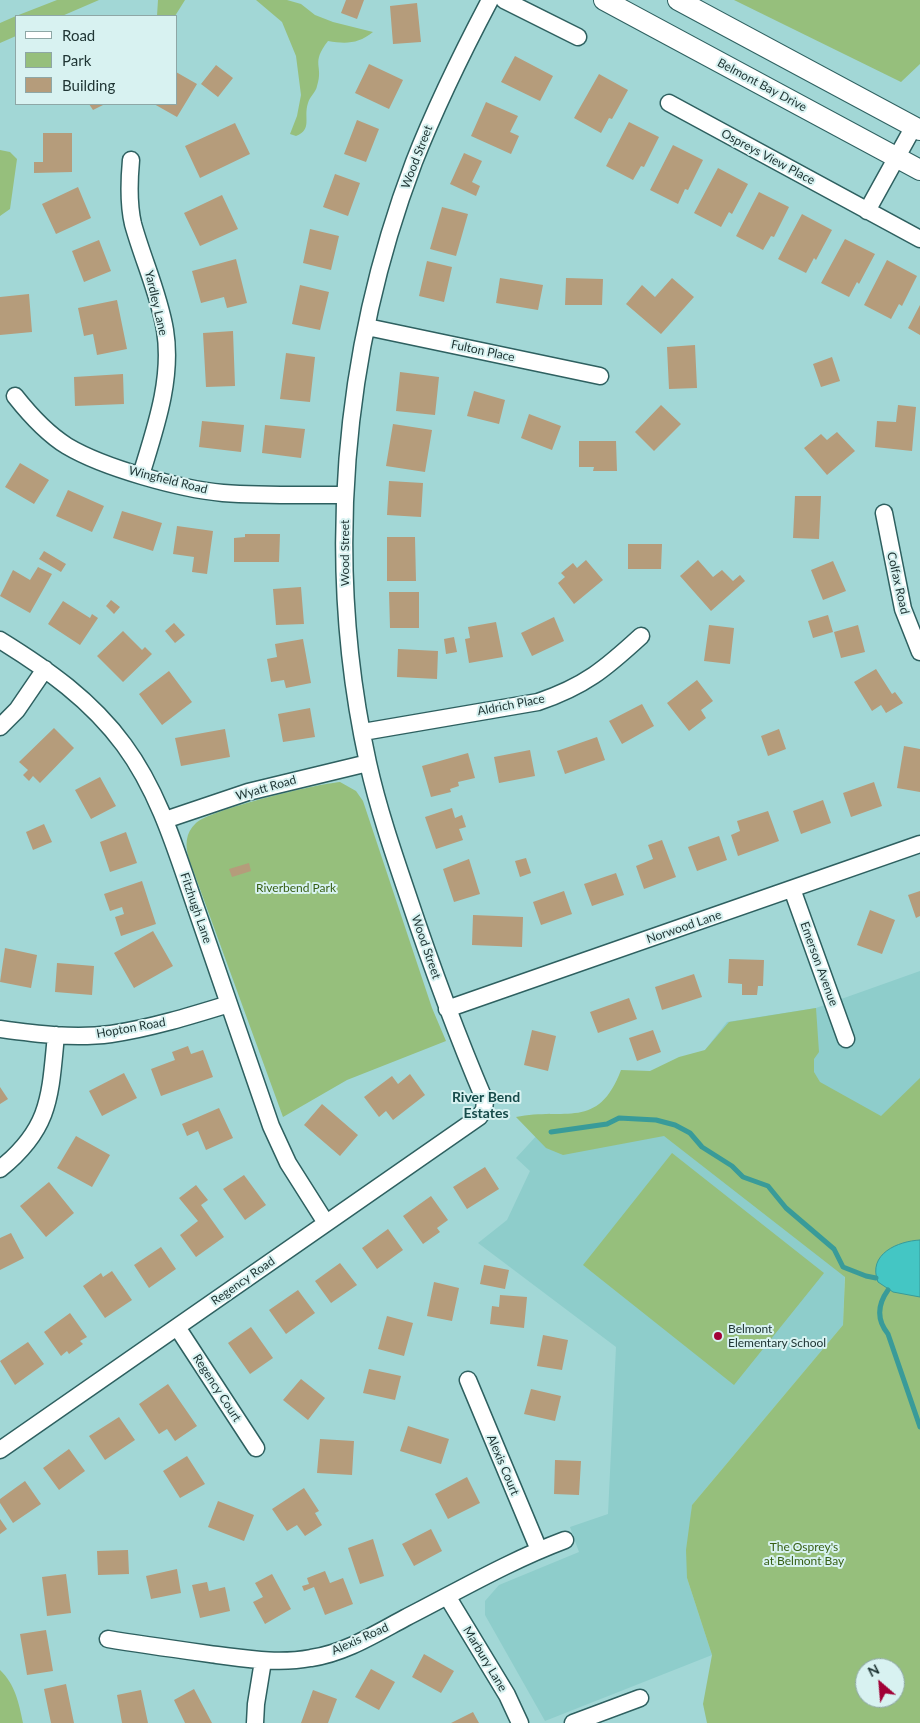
<!DOCTYPE html>
<html>
<head>
<meta charset="utf-8">
<style>
  body { margin:0 }
  #map { position:relative; width:920px; height:1723px; overflow:hidden; background:#a2d7d6; font-family:Lato,sans-serif }
  canvas { display:block }
  .legend { position:absolute; left:15px; top:15px; width:162px; height:90px; box-sizing:border-box; background:#d8f2f1; border:1px solid #8ea7a6; margin:0; padding:6px 9px; list-style:none; font-size:15px; color:#203635 }
  .legend li { display:flex; align-items:center; gap:10px; height:25px }
  .legend b { width:25px; border:1px solid #8ea7a6 }
  .north { position:absolute; left:855px; top:1658px; width:50px; height:50px; box-sizing:border-box; background:#d8f2f1; border:1px solid #8ea7a6; border-radius:50%; rotate:333deg; font-size:14px; font-weight:700; line-height:20px; text-align:center; color:#203635 }
  .north::after { content:''; display:block; margin:auto; width:18px; height:22px; background:#a10136; clip-path:polygon(50% 0,100% 100%,50% 72%,0 100%) }
</style>
</head>
<body>
<div id="map">
<canvas width="920" height="1723"></canvas>
<ul class="legend">
<li><b style="height:6px;background:#fff"></b>Road</li>
<li><b style="height:14px;background:#96bf7c"></b>Park</li>
<li><b style="height:14px;background:#b59c7b"></b>Building</li>
</ul>
<div class="north">N</div>
</div>
<script>
const ctx = document.querySelector('canvas').getContext('2d');
ctx.lineJoin = 'round';
function fill(path, color) { ctx.fillStyle = color; ctx.fill(path, 'evenodd'); }
function trace(path, color, width, dash) { ctx.strokeStyle = color; ctx.lineWidth = width; ctx.lineCap = dash ? 'butt' : 'round'; ctx.setLineDash(dash || []); ctx.stroke(path); }
function drawText(font, color, halo, rows, align = 'center') {
  ctx.font = font + ' Lato,sans-serif'; ctx.lineWidth = 4; ctx.setLineDash([]); ctx.textBaseline = 'middle'; ctx.strokeStyle = halo; ctx.fillStyle = color; for (const [text, x, y, turn = 0] of rows) {
    ctx.save(); ctx.translate(x, y); ctx.rotate((+turn || 0) * Math.PI / 180); ctx.textAlign = isNaN(turn) ? turn : align; if (halo) ctx.strokeText(text, 0, 0); ctx.fillText(text, 0, 0); ctx.restore();
  }
}
const built = new Path2D(`
  M920 971V1184L846 1243 843 1325 692 1505 687 1578 712 1655 545 1721 485 1615V1601L499 1585 579 1552 570 1527 608 1514 616 1347 478 1243 507 1220 530 1171 516 1158 539 1133 667 1098 727 1022 816 1008Z`);
const green = new Path2D(`
  M57 0H99L62 16H16Z
  M158 0H185L175 16H157Z
  M256 0H287L301 4 315 15 333 22 373 32C358 44 346 44 328 41 310 64 324 65 317 86 316 92 310 96 308 103 303 118 313 129 296 136L290 134 297 116 301 95 296 56 282 22Z
  M734 0H920V64L901 82Z
  M16 16V36L0 43V23Z
  M0 150 10 152 17 159 10 209 0 216Z
  M340 782 356 791 363 801 432 1008 446 1041 347 1080 283 1117 189 859C185 846 185 833 196 823 212 809 316 784 340 782Z
  M816 1008 819 1052 814 1059V1072L820 1082 881 1116 920 1078V1723H707L703 1704 712 1655 687 1578 686 1550 692 1505 843 1325 845 1277 664 1136 563 1155 546 1148 516 1117C565 1107 598 1131 621 1070L650 1071 679 1057 705 1050 729 1022ZM865 1668H895V1698H865Z
  M672 1153 824 1273 734 1385 583 1265Z
  M0 1670C15 1684 19 1703 23 1723H0Z`);
const water = new Path2D(`
  M920 1240V1297L893 1292 878 1282C867 1254 898 1241 920 1240Z`);
const stream = new Path2D(`
  M551 1132 607 1124 619 1118 656 1120 675 1125 690 1133 702 1147 732 1166 743 1177 768 1186 786 1208 834 1249 843 1267 866 1276 876 1278
  M888 1290C878 1304 876 1319 888 1334L920 1427`);
const building = new Path2D(`
  M346 0H364L357 19 341 13Z
  M417 3 421 42 393 44 390 6Z
  M515 56 553 76 540 101 501 82Z
  M369 64 403 80 389 109 355 93Z
  M216 65 233 78 218 97 201 84Z
  M176 72 197 84 177 117 154 104H176Z
  M599 74 628 90 612 119 609 118 601 133 574 118Z
  M486 102 518 116 510 132 519 136 511 154 471 136Z
  M89 104H105L93 110Z
  M357 120 379 129 366 162 344 154Z
  M629 122 659 137 644 167 641 166 633 180 606 166Z
  M235 123 250 154 200 178 185 146Z
  M43 133H72V172L34 173V162H43Z
  M673 145 703 160 688 190 685 189 678 204 650 190Z
  M464 153 482 161 472 182 480 186 476 196 450 184Z
  M718 168 748 184 732 214 729 212 721 227 694 213Z
  M335 174 360 183 348 216 323 207Z
  M78 187 91 218 56 234 42 204Z
  M759 192 789 207 774 237 771 236 763 250 736 236Z
  M222 195 238 229 200 246 184 213Z
  M442 207 468 214 456 256 430 249Z
  M802 214 832 230 816 260 814 258 806 273 778 259Z
  M310 229 339 236 331 270 303 263Z
  M845 239 875 254 859 284 857 282 849 297 821 283Z
  M99 240 111 271 84 282 72 251Z
  M236 259 247 303 227 308 224 297 201 303 192 271Z
  M887 260 917 276 902 306 899 304 891 319 864 305Z
  M427 261 452 267 444 302 419 296Z
  M500 278 543 285 538 310 496 303Z
  M566 278 603 279 602 305H565Z
  M672 278 694 297 661 334 626 304 642 285 655 297Z
  M300 285 329 292 320 330 292 324Z
  M29 294 32 332 0 335V297Z
  M117 300 127 349 97 355 93 334 84 336 78 308Z
  M920 305V335L908 328Z
  M233 331 235 386 206 387 203 333Z
  M695 345 697 388 669 389 667 347Z
  M286 353 315 357 310 402 280 399Z
  M832 357 840 381 821 387 813 364Z
  M400 372 439 377 435 415 396 411Z
  M123 374 124 404 75 406 74 377Z
  M474 391 505 400 499 424 467 416Z
  M661 405 681 424 654 451 635 432Z
  M898 405 916 407 912 451 875 447 877 421 896 422Z
  M529 414 561 426 552 450 521 438Z
  M202 421 244 425 241 452 199 447Z
  M393 424 432 430 425 472 386 466Z
  M265 425 305 429 301 458 262 453Z
  M837 432 855 451 827 475 804 448 821 434 827 440Z
  M579 441H616L617 471H593L594 467H579Z
  M20 463 49 480 34 504 5 487Z
  M389 481 423 483 421 517 387 515Z
  M68 490 104 506 92 532 56 516Z
  M795 496H821L819 539 793 538Z
  M122 511 162 523 153 551 113 538Z
  M177 526 213 531 207 574 192 572 194 557 173 554Z
  M245 534H280L279 562H234V538L245 537Z
  M387 537H415L416 581H387Z
  M628 544H662L661 569H628Z
  M44 551 66 564 61 572 39 559Z
  M586 560 603 580 574 604 558 583 565 577 561 573 573 563 577 568Z
  M698 560 713 577 722 570 733 581 740 575 745 581 711 611 680 576Z
  M833 561 846 591 823 600 811 570Z
  M38 567 52 574 30 613 0 596 13 570 30 580Z
  M301 587 304 624 276 625 273 589Z
  M389 592H419V628H390Z
  M111 600 120 607 114 614 106 606Z
  M63 601 90 618 92 614 98 618 80 645 48 624Z
  M828 615 833 632 813 638 808 621Z
  M554 617 564 641 532 656 521 633Z
  M496 622 503 657 469 663 465 639 470 638 468 627Z
  M174 623 185 635 175 643 165 631Z
  M709 625 734 628 730 664 704 661Z
  M858 625 865 652 841 658 834 632Z
  M123 631 142 650 145 647 152 654 123 682 97 656Z
  M454 637 457 652 446 654 444 639Z
  M303 639 311 683 286 688 284 680 271 682 267 659 277 657 275 644Z
  M398 649 438 651 437 679 397 677Z
  M876 669 892 694 895 692 903 703 886 713 881 705 872 711 854 682Z
  M169 671 192 702 162 725 139 694Z
  M697 680 713 701 701 710 706 718 689 731 667 703Z
  M642 704 654 726 622 744 609 721Z
  M310 708 315 737 283 742 278 714Z
  M54 728 74 748 40 783 33 776 29 781 23 775 28 770 19 762Z
  M225 729 230 757 181 766 175 738Z
  M779 729 786 749 768 756 761 736Z
  M597 737 605 760 565 774 557 751Z
  M904 746 920 749V792L897 788Z
  M530 750 535 776 499 783 494 757Z
  M468 753 475 778 458 782 459 786 450 789 451 792 431 797 422 766Z
  M100 777 116 806 91 819 75 790Z
  M874 782 882 806 851 817 843 793Z
  M823 800 831 823 801 834 793 811Z
  M452 808 455 818 462 815 466 827 459 829 463 840 436 849 425 817Z
  M768 811 779 841 738 856 731 835 740 831 737 821Z
  M44 824 52 842 33 850 26 832Z
  M126 832 137 863 110 872 100 842Z
  M719 836 727 860 697 871 688 847Z
  M662 840 676 877 644 889 636 866 653 859 648 845Z
  M526 858 531 873 520 877 515 861Z
  M469 859 480 894 454 902 443 869Z
  M249 863 251 871 232 877 229 869Z
  M616 873 624 895 592 906 584 884Z
  M142 881 156 924 121 936 115 917 124 914 122 907 110 911 104 894Z
  M564 891 572 914 541 925 533 902Z
  M920 891V916L916 918 908 895Z
  M870 910 895 920 882 954 857 945Z
  M473 915 523 917 522 947 472 945Z
  M153 931 173 966 134 988 114 953Z
  M5 948 37 955 31 988 0 982Z
  M729 959 764 960 763 986H758L757 995H742V984L728 983Z
  M57 963 94 966 92 995 55 992Z
  M694 974 702 997 662 1010 655 987Z
  M629 998 637 1019 598 1033 590 1012Z
  M532 1030 556 1036 548 1071 524 1065Z
  M653 1030 661 1052 637 1061 629 1038Z
  M188 1046 191 1054 203 1050 213 1077 161 1096 151 1069 175 1060 172 1052Z
  M124 1073 137 1098 102 1116 89 1091Z
  M410 1074 425 1095 393 1120 386 1111 379 1117 364 1097 392 1076 398 1084Z
  M0 1087 8 1099 0 1104Z
  M322 1104 358 1135 340 1156 304 1125Z
  M219 1108 233 1138 206 1150 198 1131 187 1136 182 1124Z
  M76 1136 110 1155 92 1187 57 1168Z
  M485 1167 499 1189 467 1209 453 1187Z
  M244 1175 266 1205 245 1220 223 1189Z
  M49 1182 74 1213 46 1237 20 1206Z
  M196 1185 208 1200 201 1205 224 1237 196 1257 180 1235 198 1221 179 1198Z
  M431 1196 448 1220 437 1228 440 1232 423 1244 403 1216Z
  M388 1229 403 1250 377 1269 362 1248Z
  M11 1233 24 1258 0 1270V1238Z
  M161 1247 176 1269 149 1288 134 1265Z
  M340 1263 357 1285 331 1303 315 1281Z
  M484 1265 509 1270 505 1289 480 1284Z
  M112 1271 132 1300 105 1318 83 1286 101 1273 103 1277Z
  M434 1282 459 1288 452 1321 427 1316Z
  M298 1290 315 1313 286 1334 269 1310Z
  M500 1295 527 1297 524 1328 490 1324 492 1306 499 1307Z
  M70 1313 87 1337 80 1341 83 1344 69 1354 67 1351 61 1356 44 1332Z
  M387 1316 413 1323 404 1356 378 1349Z
  M251 1327 273 1358 250 1374 228 1343Z
  M543 1335 568 1340 562 1370 537 1366Z
  M28 1342 44 1364 15 1385 0 1361Z
  M369 1369 401 1376 395 1400 363 1393Z
  M301 1379 325 1398 308 1420 283 1400Z
  M168 1384 197 1426 175 1441 167 1429 159 1434 139 1404Z
  M531 1389 561 1396 555 1421 524 1414Z
  M119 1417 135 1440 105 1460 89 1436Z
  M408 1426 449 1439 441 1464 400 1451Z
  M320 1439 354 1441 352 1475 317 1473Z
  M69 1449 85 1471 59 1490 43 1468Z
  M187 1456 205 1484 180 1498 163 1471Z
  M555 1460 581 1461 579 1495 554 1494Z
  M467 1477 480 1503 448 1519 435 1494Z
  M25 1481 41 1504 13 1523 0 1503V1499Z
  M304 1488 319 1511 315 1513 322 1525 305 1536 297 1525 287 1531 272 1509Z
  M218 1501 254 1515 244 1541 208 1527Z
  M0 1519 7 1529 0 1534Z
  M431 1529 442 1551 414 1566 402 1544Z
  M373 1539 384 1576 360 1584 348 1548Z
  M128 1550 129 1574 98 1575 97 1551Z
  M177 1569 181 1593 151 1599 146 1576Z
  M325 1571 330 1583 343 1578 353 1604 325 1615 314 1587 304 1591 302 1586 309 1584 307 1578Z
  M66 1574 71 1613 47 1616 42 1577Z
  M272 1574 291 1609 265 1624 253 1602 263 1597 255 1583Z
  M207 1582 209 1591 225 1587 230 1611 200 1618 192 1585Z
  M46 1630 53 1671 27 1675 20 1634Z
  M424 1654 454 1671 441 1693 412 1677Z
  M371 1669 395 1682 379 1710 355 1697Z
  M66 1684 74 1723H51L44 1689Z
  M194 1689 212 1723H185L174 1700Z
  M141 1690 148 1723H122L117 1695Z
  M313 1690 337 1699 328 1723H301Z
  M473 1712 479 1723H451Z`);
const minor = new Path2D(`
  M504 0 578 37
  M669 103 920 239
  M131 160C129 182 128 203 133 224 143 260 159 294 165 330 173 379 155 429 141 475
  M867 211 914 126
  M367 327 600 376
  M15 396C30 415 46 433 67 446 104 468 180 489 223 493 264 496 305 495 345 495
  M884 513 903 609 920 652
  M0 640C47 669 91 700 124 745 161 795 178 857 198 914 223 985 247 1056 271 1126L288 1163 326 1223
  M0 727 17 710 45 669
  M363 732 538 702C585 686 605 669 641 636
  M165 820 248 792 368 763
  M792 889 846 1039
  M447 1009 920 844
  M0 1029C36 1034 75 1039 111 1034 151 1028 190 1016 229 1004
  M0 1169C51 1128 50 1096 56 1035
  M177 1327 256 1448
  M468 1380 539 1550
  M0 1450 479 1117 484 1110 485 1101C456 1033 431 965 408 896 393 852 378 808 368 763 324 564 342 352 414 162 436 106 462 53 490 0
  M447 1596 507 1695 520 1723
  M108 1639C144 1645 181 1650 217 1655 249 1659 279 1664 311 1658 345 1653 375 1634 405 1618 458 1591 509 1561 565 1540
  M255 1723 256 1704 263 1661
  M573 1723 640 1698`);
const tertiary = new Path2D(`
  M604 0 920 170
  M678 0 920 130`);
const markers = [
  [718,1336,5,"#a10136"]
];
const streetNames = [
  ["Belmont Bay Drive",762,85,28],
  ["Wood Street",417,157,-69],
  ["Ospreys View Place",768,157,28],
  ["Yardley Lane",156,303,77],
  ["Fulton Place",483,351,12],
  ["Wingfield Road",168,480,14],
  ["Wood Street",345,553,-90],
  ["Colfax Road",898,583,77],
  ["Aldrich Place",511,705,-11],
  ["Wyatt Road",266,788,-16],
  ["Fitzhugh Lane",196,908,71],
  ["Norwood Lane",684,927,-19],
  ["Wood Street",426,947,71],
  ["Emerson Avenue",819,964,70],
  ["Hopton Road",131,1028,-10],
  ["Regency Road",243,1281,-35],
  ["Regency Court",217,1388,57],
  ["Alexis Court",503,1465,67],
  ["Alexis Road",360,1639,-24],
  ["Marbury Lane",485,1659,59]
];
const parkNames = [
  ["Riverbend Park",296,888],
  ["The Osprey's",804,1547],
  ["at Belmont Bay",804,1561]
];
const poiNames = [
  ["Belmont",728,1329],
  ["Elementary School",728,1343]
];
const neighbourhoodNames = [
  ["River Bend",486,1097],
  ["Estates",486,1113]
];
fill(built, '#8ecdcb');
fill(green, '#96bf7c');
fill(water, '#44c6c4');
trace(water, '#399b99', 1);
trace(stream, '#399b99', 5);
fill(building, '#b59c7b');
trace(minor, '#2e6060', 19);
trace(tertiary, '#2e6060', 22);
trace(minor, '#fff', 16);
trace(tertiary, '#fff', 20);
for (const [x, y, r, color] of markers) { const dot = new Path2D(); dot.arc(x, y, r, 0, 2 * Math.PI); ctx.fillStyle = color; ctx.fill(dot); trace(dot, '#d8f2f1', 2); }
drawText('12px', '#203635', '#d8f2f1', streetNames);
drawText('12px', '#375f14', '#d8f2f1', parkNames);
drawText('12px', '#203635', '#d8f2f1', poiNames, 'left');
drawText('bold 14px', '#164b4a', '#d8f2f1', neighbourhoodNames);
</script>
</body>
</html>
